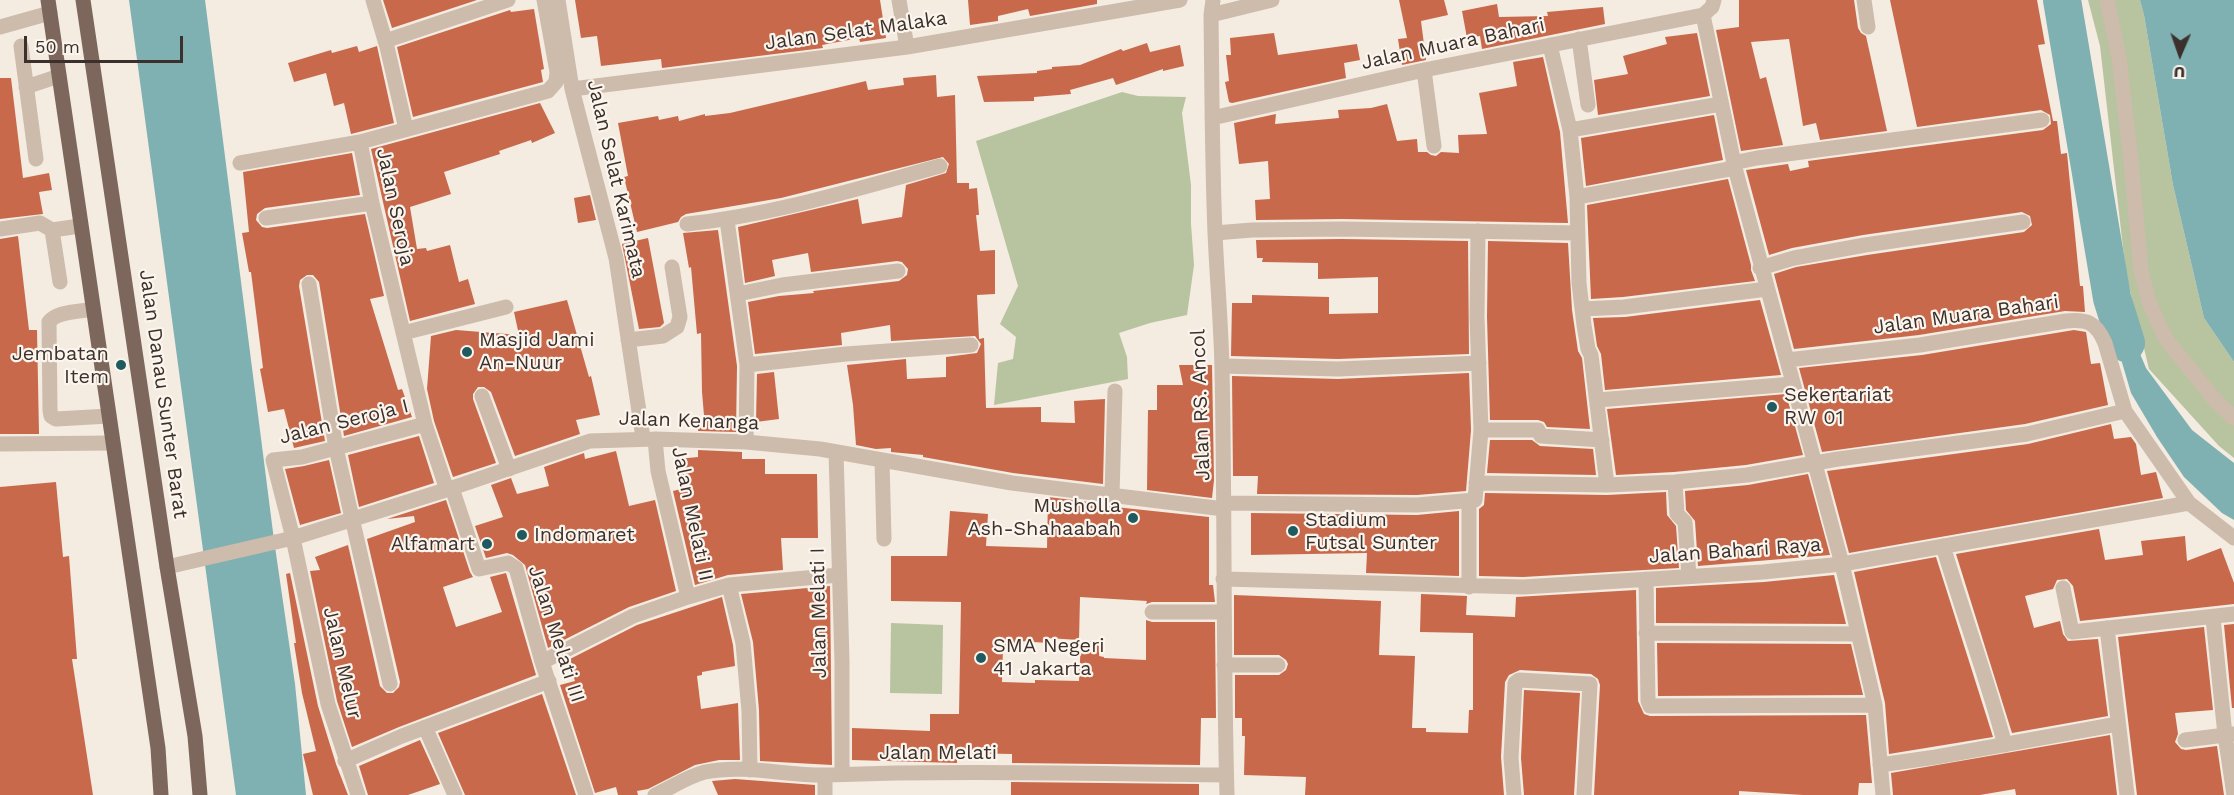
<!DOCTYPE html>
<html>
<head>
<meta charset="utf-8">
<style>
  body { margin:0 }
  #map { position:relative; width:2234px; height:795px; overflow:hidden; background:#f4ebe1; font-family:"Work Sans",sans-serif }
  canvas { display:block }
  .north { position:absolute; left:2150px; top:24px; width:60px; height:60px; -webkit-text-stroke:4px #fbf5ee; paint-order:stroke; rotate:182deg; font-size:16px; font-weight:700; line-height:24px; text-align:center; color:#3b302b }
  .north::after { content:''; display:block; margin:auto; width:21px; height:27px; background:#3b302b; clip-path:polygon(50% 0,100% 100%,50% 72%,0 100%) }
  .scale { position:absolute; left:24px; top:36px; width:159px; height:27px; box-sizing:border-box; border:3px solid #3b302b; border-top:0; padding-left:8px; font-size:18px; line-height:21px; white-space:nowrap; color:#3b302b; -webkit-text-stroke:4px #fbf5ee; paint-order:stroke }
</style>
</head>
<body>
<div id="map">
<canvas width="2234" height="795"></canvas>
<div class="north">U</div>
<div class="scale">50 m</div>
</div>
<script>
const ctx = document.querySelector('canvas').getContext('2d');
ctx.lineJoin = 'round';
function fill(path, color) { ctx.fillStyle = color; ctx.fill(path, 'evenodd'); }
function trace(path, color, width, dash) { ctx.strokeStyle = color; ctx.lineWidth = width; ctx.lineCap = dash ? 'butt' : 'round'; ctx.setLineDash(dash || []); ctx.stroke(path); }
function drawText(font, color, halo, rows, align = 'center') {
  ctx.font = font + ' "Work Sans",sans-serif'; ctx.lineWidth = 4.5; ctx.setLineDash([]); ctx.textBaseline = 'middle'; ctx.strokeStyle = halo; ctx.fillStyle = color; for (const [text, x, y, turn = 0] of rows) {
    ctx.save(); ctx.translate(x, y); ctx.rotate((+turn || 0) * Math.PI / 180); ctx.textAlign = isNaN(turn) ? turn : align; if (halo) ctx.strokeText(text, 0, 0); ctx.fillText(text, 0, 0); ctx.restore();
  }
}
const green = new Path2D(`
  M2088 0H2140L2144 15 2173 185 2204 318 2234 362V458L2219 446 2149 369 2126 274 2100 46Z
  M1122 92 1138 96 1186 97 1182 113 1191 185V224L1194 265 1187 315 1150 323 1119 333 1127 357 1128 379 994 405 998 363 1013 359 1016 337 1000 324 1018 286 976 141Z
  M891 623 943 625 942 694 890 693Z`);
const water = new Path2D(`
  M129 0H205L274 540 295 684 306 795H236Z
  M2140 0H2234V362L2204 318 2173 185 2144 15Z
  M2125 293 2133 337 2146 368 2192 430 2234 463V520L2222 513 2184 477 2157 437 2131 393 2116 342 2094 295Z`);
const river = new Path2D(`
  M2062 0 2112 298 2126 343`);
const building = new Path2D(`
  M383 0H477L392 28Z
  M575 0H880L886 38 860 42 859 38 822 45 823 48 662 68 661 59 601 66 597 36 581 38Z
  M968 0H1097V4L1030 16 1028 9 998 16V21L970 25Z
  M1399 0H1444L1448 15 1421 21 1426 60 1402 65 1398 39 1407 38Z
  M1739 0H1854L1858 28 1861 33 1866 36 1887 131 1820 140 1816 123 1803 126 1789 39 1751 42 1760 79 1766 77 1783 145 1741 151 1716 30 1739 27Z
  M1890 0H2037L2045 44 2038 45 2053 121H2057L2061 154 2067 153 2080 286H2083L2085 312 2065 311 1919 335 1794 349 1774 274 1796 267 1867 255 2024 232 2032 225 2030 216 2022 212 1863 235 1792 248 1769 255 1746 170 1788 164 1790 171 1809 167 1808 161 2043 130 2051 124 2050 115 2041 110 1917 127Z
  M1497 4 1499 17 1548 16 1547 12 1603 7 1605 24 1482 49 1480 36 1467 38 1462 11Z
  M534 9 544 69 541 70 543 82 413 117 397 47 510 10 511 12Z
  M1274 33 1278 55 1357 44 1360 60 1344 63 1346 78 1232 103 1229 102 1225 82 1229 81 1226 55H1231L1230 38Z
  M1697 33 1710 96 1598 115 1594 80 1628 74 1623 56 1667 44 1665 37Z
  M1147 43 1150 52 1180 45 1184 66 1163 71V69L1116 85 1113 78 1070 90 1071 94 1034 97V101L984 102 977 76 1037 73V71L1052 69V67L1080 65 1121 49 1123 51Z
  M357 46 359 52 377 46 394 123 351 134 344 103 334 106 326 73 294 82 288 63 331 50 332 53Z
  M1543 57 1560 132 1568 223 1342 219 1256 220 1255 200 1270 199 1268 161 1239 164 1234 123 1276 114 1275 124 1339 118 1338 110 1371 108 1387 104 1397 141 1417 139 1418 152H1427L1431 155 1436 156 1441 152 1459 153 1458 135 1487 134 1479 93 1517 86 1513 62Z
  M936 75 937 97 955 95 957 183H969V189L977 188 979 215H976L980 251 995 250V294L977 295 979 339 984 338 986 408 1041 407V422L1075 423 1074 401 1105 399 1103 484 1013 473 923 457V455L891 452V448L876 449 856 445 853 405 847 365 906 359 907 379 946 377V357L977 353 981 344 975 336 891 341 890 325 841 333 842 345 755 354 748 302 779 296 814 293 813 291 899 281 907 275 908 269 902 262 897 261 811 272 808 253 772 260 775 276 745 283 738 227 858 199 862 224 902 217 906 185 946 173 949 164 943 157 781 198 686 214 681 217 678 222 637 232 624 177 628 176 618 123 658 116 659 120 678 116 679 121 705 114V116L730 113 866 81 868 90 904 85 903 78Z
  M0 78H11L23 178 49 173 52 190 39 192 43 214 0 219Z
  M540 103 555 133 532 143 531 140 499 151 500 154 444 172 451 194 410 207 417 249 426 248 427 251 450 245 459 282 468 279 475 304 410 321 371 149Z
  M1714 115 1723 160 1586 186 1581 138Z
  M352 153 360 195 265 208 257 214 256 220 262 227 267 228 365 214 384 296 370 299 398 390 402 389 412 417 344 436 319 282 313 275H307L300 280 299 286 325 441 294 448 284 409 268 412 260 369 263 368 251 272H249L242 233 249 232 243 172Z
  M1728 179 1751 265V270L1755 281 1623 297 1591 299 1587 205Z
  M590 195 596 220 578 223 574 198Z
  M718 230 737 366 736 432 698 431V427H705L702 392 701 333 697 334 691 267 689 268 683 233Z
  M18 236 29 330H37L39 434H0V239Z
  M648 238 664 323 660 327 639 329 622 244Z
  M1342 239 1468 241 1469 354 1338 359 1231 356 1232 303H1252V295L1329 297V314L1378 313V277L1318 279V263L1262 262 1263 258H1257L1256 240Z
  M1488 241 1568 243 1572 310 1578 351 1582 358 1590 429 1547 427 1544 422 1538 420H1490L1487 317Z
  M567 300 589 377 591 376 600 415 576 420 580 434 515 456 491 392 484 387H478L473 394V399L496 463 453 477 434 421 427 389 431 336 456 330 519 335 514 312Z
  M1760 300 1781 375 1605 390 1601 354 1597 346 1593 318 1625 317Z
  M2074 330 2086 332 2091 364 2100 363 2108 405 2025 424 1822 452 1799 368 1922 355Z
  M1179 365H1212L1214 480 1212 498 1147 490 1148 410H1157V385H1183Z
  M774 372 779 419 756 422 757 374Z
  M1469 373 1471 430 1466 491 1417 495 1257 494 1258 476H1233L1232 376 1338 379Z
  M1786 394 1803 455 1746 465 1674 472 1616 475 1607 409Z
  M2111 424 2114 439 2131 437 2136 444 2141 475 2156 472 2163 498 1849 553 1827 471 2028 444Z
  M419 436 434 483 359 507 348 455Z
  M1490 440H1532L1540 446 1593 449 1596 475 1487 473Z
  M698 450 742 452V459H765V474H817L818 538H781L783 570 728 575 695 585 673 491 681 489 678 459 698 457Z
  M616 451 629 506 655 500 676 591 629 607 548 648 525 565 513 555 507 553 486 558 475 526 503 517 491 485 511 478 517 494 549 486 544 467 584 453 585 459Z
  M329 460 341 513 300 525 285 469 304 466Z
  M1808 474 1830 555 1698 566 1695 521 1686 510 1685 491 1748 485Z
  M56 482 63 557 69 556 77 659H72L93 795H0V487Z
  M1666 492 1667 515 1676 526 1679 568 1523 577 1479 576V509L1484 505 1485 493 1607 495Z
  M1048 497 1106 504V506L1209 517V585H1213L1215 602H1152L1146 604 1147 601 1080 597 1079 640 1048 638V643L1019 641V648L1003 647 1002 682 1035 683V680L1079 681 1081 641 1100 642 1099 656 1104 657V658L1146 660V620L1152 622H1215L1216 718H1201L1200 765 1012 763V754L957 753V763L852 760V728L930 731V714H959L961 602 891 601V556H947L950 511 988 514 986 546 1047 548Z
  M446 500 470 572 473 577 443 587 456 627 502 612 490 577 506 573 536 675 399 727 352 747 337 701 310 571 320 570 315 557 348 545 380 686 387 693H393L399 687 400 682 367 539 415 522 414 516 387 519Z
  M1459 511V576L1366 573 1367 553 1251 555V513L1417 515Z
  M2099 529 2105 560 2143 555 2141 541 2185 536 2187 561 2221 548 2234 583V604L2080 621 2073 586 2067 579 2057 580 2053 589 2025 596 2034 628 2060 621 2063 634 2068 641 2098 639 2108 716 2012 733 1956 554Z
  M1936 557 1993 737 1889 754 1885 703 1854 572Z
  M290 573 318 706 336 764 348 795H313L303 754 316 751 302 693 294 643H296L286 574Z
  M1834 575 1846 624 1656 623V588L1764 582Z
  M830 586 832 765 760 761 759 710 753 642 741 594Z
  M1636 590 1638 701 1644 714 1650 716 1866 715 1872 783H1859L1858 795H1803L1739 791V795H1594L1600 685 1598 679 1591 674 1520 670 1509 675 1505 682 1501 757 1504 795H1305L1306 777 1244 775 1245 736H1242V718H1235V675H1279L1286 670 1288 664 1286 660 1279 655H1234V595L1381 601 1379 655 1415 656 1412 728H1426V732L1468 733 1469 710H1473V633L1420 632 1421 594 1467 596 1466 615 1515 617 1516 597Z
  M722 597 733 645 735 666 702 672V675L697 676 701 709 738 703 740 760H719L695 765 648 789 637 791 638 795H618L616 787 595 793 560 685 575 681 568 660 637 625Z
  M2234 624V708H2232L2224 625Z
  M2204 627 2213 710 2175 713 2178 734 2175 742 2181 749 2186 750 2217 746 2224 795H2137L2118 637Z
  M1657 643 1851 644 1863 695 1658 696Z
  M1524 690 1580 693 1574 795H1524L1521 758Z
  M542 694 576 795H465L438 733Z
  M2110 735 2117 795H2016L2015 789 1980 795H1893L1891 773Z
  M420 740 440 784 408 795H368L359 766Z
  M735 779 815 785V795H718L712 781Z
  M1011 782 1199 784V795H1011Z`);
const minor = new Path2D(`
  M373 0 387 47 406 129
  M558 0 572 89 616 258 643 438
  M899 0 907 47
  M1213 0 1211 15C1212 87 1212 160 1215 233 1217 278 1221 323 1222 369 1225 511 1223 653 1227 795
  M1864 0 1868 27
  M2107 0 2119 58 2131 161 2141 271 2149 302 2165 338 2215 400 2234 418
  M1211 15 1272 0
  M1703 15 1735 168 1842 564 1875 705 1883 795
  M0 27 50 13
  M1579 39 1588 105
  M385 41 508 0
  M1550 45 1570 130 1577 197 1579 283 1584 325 1588 349 1591 355 1607 485
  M21 46 36 159
  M1424 70 1434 146
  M26 87 59 76
  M572 89 907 47 1180 0
  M1212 118 1424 70 1703 15 1712 7 1714 0
  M1570 130 1721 104
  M240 163 360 142
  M1733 163 1757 158 2042 120
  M1577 197 1735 168
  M266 218 372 203
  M727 220 747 365 746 442
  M687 224C773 215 856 189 940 166
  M0 229 40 223 52 230 80 226
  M52 230 60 282
  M1215 233 1252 230 1342 229 1577 233
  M1760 268 1794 258 1865 245 2023 222
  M309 284 336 448 390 684
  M738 294 782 285 898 271
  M93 309C80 312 57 311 49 322L50 410 51 416 56 419 109 416
  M1582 309 1624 307 1767 289
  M403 333 506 307
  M628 340 663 336 677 327 680 317 672 267
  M1787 360 1920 345 2066 321C2087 319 2096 322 2105 343L2125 411 2189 503
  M747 365 846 354 971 345
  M1222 366 1338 369 1479 363
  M482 396 509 469
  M1598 400 1793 384
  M1481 430H1538L1541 436 1602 440
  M655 439 658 471 688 597
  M0 444 113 443
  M836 452 842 661V774
  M882 460 884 539
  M1675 482 1677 514 1685 522 1689 576
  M1476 483 1607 485 1675 482 1747 475 1838 459 2027 434 2125 411
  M452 488 479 569 508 563 516 568 542 662 586 795
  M447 490 425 424 372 203 360 142 548 91 556 82 557 72 544 0
  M1112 494 1115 391
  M1224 503 1417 505 1475 500 1481 430 1477 317 1478 231
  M1943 546C1963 613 1987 678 2005 745
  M167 567 293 538 452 488 590 441 655 439 746 442 820 449 1012 483 1224 509
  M1223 579 1523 587 1763 572 1842 564 2189 503 2234 538
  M1646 579 1648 701 1650 706 1875 705
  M729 585 743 643 749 711 750 770
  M1469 587V501
  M2063 588 2072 632 2234 614
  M1152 612H1223
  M2213 618 2225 735 2234 795
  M2107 628 2127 795
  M1646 633 1858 634
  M542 662 633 616 688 597 729 585 839 575
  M1224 665H1278
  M425 727 455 795
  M2185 740 2234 734
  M345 761 402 736 549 681
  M1880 765 1936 757 2118 724
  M825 775V795
  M358 795 328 704 293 538 273 460 302 457 425 424
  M655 795C671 788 688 776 705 772 745 764 787 776 827 775 960 770 1093 774 1226 775
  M1514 795 1511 758 1515 683 1519 680 1590 684 1584 795`);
const major = new Path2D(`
  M48 0 158 748 161 795
  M83 0 167 567 195 736 200 795`);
const markers = [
  [467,352,6,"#1f5a5e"],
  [121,365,6,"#1f5a5e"],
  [1772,407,6,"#1f5a5e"],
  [1133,518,6,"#1f5a5e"],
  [1293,531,6,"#1f5a5e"],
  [522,535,6,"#1f5a5e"],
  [487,544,6,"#1f5a5e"],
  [981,658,6,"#1f5a5e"]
];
const streetNames = [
  ["Jalan Selat Malaka",856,31,-8],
  ["Jalan Muara Bahari",1453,44,-12],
  ["Jalan Selat Karimata",616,179,77],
  ["Jalan Seroja",395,207,78],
  ["Jalan Muara Bahari",1966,315,-8],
  ["Jalan Danau Sunter Barat",163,394,82],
  ["Jalan RS. Ancol",1201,405,-92],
  ["Jalan Kenanga",689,421,2],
  ["Jalan Seroja I",344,422,-14],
  ["Jalan Melati II",692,514,78],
  ["Jalan Bahari Raya",1735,551,-4],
  ["Jalan Melati I",819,613,-91],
  ["Jalan Melati III",556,634,72],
  ["Jalan Melur",342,663,77],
  ["Jalan Melati",938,753]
];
const poiNames = [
  ["Masjid Jami",479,340],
  ["An-Nuur",479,363],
  ["Jembatan",109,354,"right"],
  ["Item",109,377,"right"],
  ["Sekertariat",1784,395],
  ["RW 01",1784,418],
  ["Musholla",1121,506,"right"],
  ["Ash-Shahaabah",1121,529,"right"],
  ["Stadium",1305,520],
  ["Futsal Sunter",1305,543],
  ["Indomaret",534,535],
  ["Alfamart",475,544,"right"],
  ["SMA Negeri",993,646],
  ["41 Jakarta",993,669]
];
fill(green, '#b8c4a0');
fill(water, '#7fb0b2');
trace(river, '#7fb0b2', 38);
fill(building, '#c8694b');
trace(minor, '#cdbbac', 15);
trace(major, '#7d675c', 15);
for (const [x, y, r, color] of markers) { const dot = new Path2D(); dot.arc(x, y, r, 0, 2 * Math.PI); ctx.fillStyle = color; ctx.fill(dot); trace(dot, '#fbf5ee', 2); }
drawText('20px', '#3b302b', '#fbf5ee', streetNames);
drawText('20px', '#3b302b', '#fbf5ee', poiNames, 'left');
</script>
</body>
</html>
